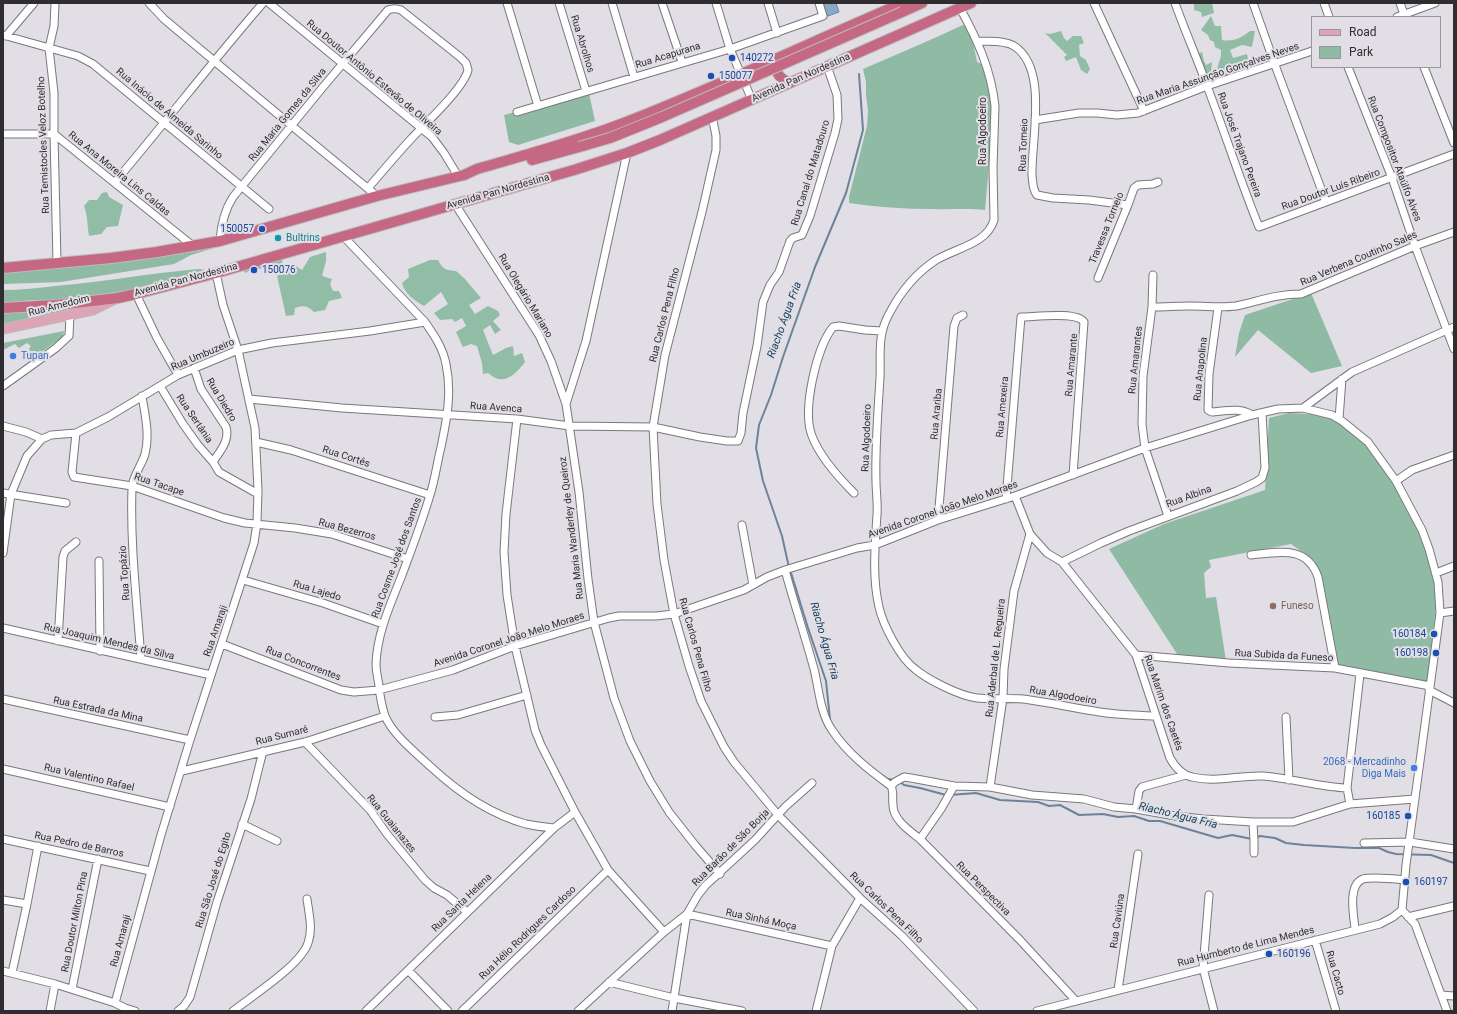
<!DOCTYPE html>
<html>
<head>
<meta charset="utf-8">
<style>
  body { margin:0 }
  #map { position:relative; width:1457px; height:1014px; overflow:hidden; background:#e2dee5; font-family:Roboto,sans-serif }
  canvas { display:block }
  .frame { position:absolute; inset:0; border:4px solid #2f2d2f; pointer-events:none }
  .legend { position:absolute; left:1311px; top:16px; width:130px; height:52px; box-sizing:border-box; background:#e2dee5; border:1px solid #9a979c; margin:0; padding:5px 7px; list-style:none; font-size:12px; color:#2f2d2f }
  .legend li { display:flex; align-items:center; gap:8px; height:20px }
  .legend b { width:20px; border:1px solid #9a979c }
</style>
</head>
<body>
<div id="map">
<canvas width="1457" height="1014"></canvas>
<div class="frame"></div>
<ul class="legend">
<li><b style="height:5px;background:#dca4b5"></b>Road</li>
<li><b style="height:11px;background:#8fbaa4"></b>Park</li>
</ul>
</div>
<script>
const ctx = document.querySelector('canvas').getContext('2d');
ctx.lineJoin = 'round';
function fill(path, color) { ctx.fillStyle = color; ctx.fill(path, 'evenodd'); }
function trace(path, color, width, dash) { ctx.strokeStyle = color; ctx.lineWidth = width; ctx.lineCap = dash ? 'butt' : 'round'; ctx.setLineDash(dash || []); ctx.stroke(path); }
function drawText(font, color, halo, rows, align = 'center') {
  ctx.font = font + ' Roboto,sans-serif'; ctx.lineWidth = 4; ctx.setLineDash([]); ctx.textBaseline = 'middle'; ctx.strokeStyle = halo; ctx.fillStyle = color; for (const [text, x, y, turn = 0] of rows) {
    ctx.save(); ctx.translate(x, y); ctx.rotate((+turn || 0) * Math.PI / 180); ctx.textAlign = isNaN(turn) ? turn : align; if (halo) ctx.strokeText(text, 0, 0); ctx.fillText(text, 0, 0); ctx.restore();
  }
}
const green = new Path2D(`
  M965 24 973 42 977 62 984 65 992 97 990 154 985 210C967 208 950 210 932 209 905 209 876 207 849 203V197L867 126 868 110 866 95V82L863 69C897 54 931 40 965 24Z
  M589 93 595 121 518 145 509 142 504 115Z
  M227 244 191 255 174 264 61 282 3 284V270Z
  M283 255 282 263C270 268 265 270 252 268L246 273 241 269Z
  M199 269 211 271 129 290 101 295 59 301 33 300 3 303V290C21 290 38 288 55 286 103 282 151 273 199 269Z
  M1311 293 1342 366 1311 373 1258 330 1235 357 1239 333 1245 315Z
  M105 303 3 328V309Z
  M64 331 63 337 34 357 29 349 31 346 27 343 19 348 15 344 3 350V343Z
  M1289 413 1331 415 1360 437 1398 485 1419 525 1438 586 1428 683 1339 670 1315 561 1291 544 1209 560 1211 567 1204 573 1206 598 1216 597 1226 661 1179 657 1109 549 1164 524 1265 490 1269 418Z`);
const forest = new Path2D(`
  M1194 3H1212L1214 13 1202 17 1201 12 1194 10Z
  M1211 16 1215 26H1221L1222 40C1234 42 1241 38 1250 31H1255L1252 47 1242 45 1230 50 1233 58 1247 54 1250 67 1246 70 1231 76 1228 73 1227 77 1208 82 1197 54 1202 52 1204 61 1206 65 1212 62 1211 71 1217 69 1221 56V50L1215 47 1214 42 1210 40 1208 35 1201 30Z
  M1061 31 1064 38 1067 41 1073 36H1081L1084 43 1079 45 1080 56 1086 60 1090 69 1087 74 1081 70 1076 57 1066 61 1064 57 1067 55 1045 33 1050 34Z
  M107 192 109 197 123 205 118 226 107 227 101 234 89 236C87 226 88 216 84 206L89 200H97L102 193Z
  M326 252V261L322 276 332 279 330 284 333 291H339L342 298 329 301 325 310 314 312C308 306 304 305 295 308L294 315 286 316 277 276 287 271 294 265 302 270 310 257Z
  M430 260H438C443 270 446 270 456 271L464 278 481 298 469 305 475 314 488 306 498 311 500 315 493 321 501 330 495 334 490 325 483 330 493 355 506 348 513 346 514 356 522 353 525 362C515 375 503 387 488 373L483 374 482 363 477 346 471 344 463 347 456 332 466 326 462 318 455 322 452 319 440 320 434 313 448 304 441 292 424 306C414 300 405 294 402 283L409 277 408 269Z`);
const water = new Path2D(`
  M824 3H836L839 12 828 16Z`);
const stream = new Path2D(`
  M830 719 826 681 808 628 788 563 782 536 763 481 756 448 759 425 771 395 783 357 815 267 846 193 863 130 859 74
  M882 775 888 779 895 780
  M899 781 904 785 920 788 946 795
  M950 795 976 793 1000 800 1038 802 1049 806 1060 805 1079 815 1103 814 1118 817 1134 816 1149 821H1160L1218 838 1232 835 1252 839
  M1256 838 1260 836 1275 838 1286 843 1304 845 1355 848H1379L1388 852 1396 854 1431 855 1454 863`);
const minor = new Path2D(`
  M55 3 54 26 49 48 54 93V134L57 262
  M149 3 164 19 292 126 377 196
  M269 3 432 137 444 153 458 176
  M507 3 538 106
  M559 3 586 91
  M612 3 634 77
  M662 3 682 62
  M716 3 730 49 752 100
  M768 3 777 33
  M1094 3 1144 111
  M1175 3C1185 31 1197 58 1207 86 1225 133 1240 180 1259 227L1454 154
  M1253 3 1275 65 1326 202
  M1324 3 1329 17
  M1400 3 1405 17
  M960 8C977 39 991 69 995 106L993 168 994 220C987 244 956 248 936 260 916 273 900 293 889 314 877 336 881 354 880 378 878 412 875 446 876 481 876 492 878 504 877 515 875 546 872 577 879 607 883 625 900 658 915 669 928 680 960 696 977 698 995 700 1012 697 1030 700 1052 703 1073 708 1094 711 1114 715 1135 715 1155 716
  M1397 17 1435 3
  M3 35 78 56 93 64 269 209
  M6 36 34 3
  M978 41C989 42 1005 40 1014 46 1049 68 1031 141 1032 175 1033 182 1032 189 1037 195L1053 198 1089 200 1128 205
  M1348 67 1392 178 1415 246 1454 349
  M1424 67 1454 143
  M517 112 730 49 823 16 819 3
  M712 116 716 136V150L702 212 665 355 653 427 657 504 664 560 674 614 689 666 701 701 724 747 734 762 778 815 860 898 902 936 974 1011
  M1035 120 1079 113H1097L1117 115 1138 113 1207 86 1312 51
  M3 134H54L193 246
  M627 153 586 341 566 404 579 492 588 579 594 622 614 698 630 741 650 781 669 812 695 845 720 874
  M115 182C165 123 212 62 263 3
  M455 204 539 335 551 361 566 404
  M343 236 425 322C434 335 443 348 446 364 452 392 447 419 441 447 437 463 435 480 430 495 422 522 412 548 402 575 391 603 377 633 376 664 376 671 378 679 379 686 380 696 382 707 385 716 393 735 416 753 431 767 458 792 489 814 526 824 535 826 544 827 554 828
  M220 241C221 225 224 211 233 197L323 87 388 10C393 8 396 8 401 10L460 57 466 63 468 70C464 88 425 124 411 139 396 155 382 172 368 188
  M1153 275 1152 307 1143 376 1142 424 1145 448 1168 516
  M1098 278 1128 205 1134 188 1138 185 1153 184 1158 182
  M136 294 157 338 178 375
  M1152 307C1165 307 1177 306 1190 306 1206 306 1221 308 1236 306 1259 301 1277 294 1301 294L1415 246 1454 232
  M1218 308 1209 374 1208 410 1212 412C1225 411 1241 407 1252 415
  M194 368 201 389 226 427C230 441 220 451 213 462
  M3 386 56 348 69 336 70 315
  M160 386 183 424 198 445 213 462 219 472 258 494
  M249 399 342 408 517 419 570 426 653 427 700 437 727 441H738L741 433 743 413 757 346 763 302 770 285 779 272 790 241 793 238 802 235 810 216 835 133 838 119 837 95 827 66
  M1303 408 1332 415 1342 421 1368 442 1396 481 1422 530 1429 549 1438 582 1440 613 1406 865 1402 910
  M517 419 506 514 504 552 507 595 515 646 535 730 541 745 575 812 608 870 664 932
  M1339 419 1342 379
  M3 426 26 432 42 439 51 435 76 433 108 417 178 375 238 350 272 343 370 331 425 322
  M76 433 72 472 74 477 132 486 224 518 245 523 295 528 332 534 408 559
  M256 442 291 450 430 495
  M1396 481 1412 470 1454 455
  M3 493 66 503
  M854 493C838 477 820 457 812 436 802 411 816 348 833 327L839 326 865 330 882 331
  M1015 496 1030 534 1047 553 1062 562 1136 655 1170 758C1175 767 1182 775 1192 777 1216 783 1239 775 1263 776 1291 778 1319 787 1347 788L1350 804
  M1006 499 1021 317C1034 317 1077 311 1084 322L1073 475
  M938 520 954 326 957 318 963 315
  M742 525 753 585
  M3 553 11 494 27 456 42 439
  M1251 555C1279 552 1307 545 1318 577L1335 668
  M99 561 100 651
  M1062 562 1101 543 1129 531 1237 491 1256 482 1262 478 1265 468 1262 413
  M785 570C794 603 805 636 814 669 819 689 820 713 832 730 847 753 869 770 891 786
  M1436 573 1454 566
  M243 580 323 603 383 624
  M1440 613 1454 611
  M3 628 211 675
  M58 641 63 557 65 551 76 542
  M222 644 341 690 354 692 379 690 453 670 515 646 609 618 619 616H656L674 614 744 590 767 577 785 570 857 548 875 545 938 520 1015 496 1145 448 1252 415 1278 409 1303 408 1352 372 1454 327
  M1136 655 1229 663 1335 668 1430 686
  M141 659C137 602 130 546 132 488 132 477 142 465 145 454 150 435 145 415 142 396
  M1429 690 1454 703
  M3 699 190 740
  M435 717 458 715 527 695
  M1286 717 1289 780
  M305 742 370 810 387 834 425 880 434 888 447 895 467 912
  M3 769 170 807
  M182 771 305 742 385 716
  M1186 775 1142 787 1139 791 1136 809 1175 816 1204 819 1253 822H1293L1350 804 1415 799
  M891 786C894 792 892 798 893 805 893 820 910 831 920 839L1020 940 1076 1001
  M891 786 895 782 904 777 911 778 954 786 990 787 1032 795 1084 799 1114 807 1136 809
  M990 787 1003 698 1004 669 1014 591 1030 534
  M1347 788 1360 674
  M1253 822 1254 841V853
  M242 824 277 841
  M3 839 150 871
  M920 839 941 809 954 786
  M1364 843 1410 842 1454 849
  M1209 895 1203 968 1214 1011
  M3 900 27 904
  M1402 910 1415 924 1447 1011
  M687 914 832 946
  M1408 917 1454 906
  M1355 929C1354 916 1347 885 1363 879 1371 877 1395 879 1405 880
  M1315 940 1336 1011
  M408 970 448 1011
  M3 971 55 984 115 1003 161 835 190 740 254 543 257 523 258 490 255 428 238 350 223 305 216 273
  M12 973 27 904 38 846
  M609 982 674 998 742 1011
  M72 989 98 859
  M1118 990 1138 854
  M1441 995 1454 996
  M115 1003 125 1008 135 1011
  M50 1011 55 984
  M178 1011 184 1006 190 997 217 902 251 799 263 751
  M233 1011C252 996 301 965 308 943 313 929 309 914 307 899
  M366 1011 554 828 575 812
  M462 1011 608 870
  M578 1011 664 932 687 914 698 895 705 886 755 840 785 807 812 783
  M672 1011 687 914
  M816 1011 832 946 860 898
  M1037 1011 1380 924 1393 917 1402 910`);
const major = new Path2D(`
  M3 329 93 310 115 299`);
const highway = new Path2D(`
  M902 12 922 3
  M778 60C774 73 779 78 790 83
  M532 160 579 147
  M3 268 111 258 157 252 220 241 377 196 464 175 477 169C525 155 574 142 621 124 717 87 809 43 903 3
  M3 308 57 305 118 298 136 294 216 273 574 170 627 153 660 140 971 3`);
const highwayBridge = new Path2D(`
  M579 147 610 138 662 117 902 12`);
const markers = [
  [732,58,4,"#1a4fb4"],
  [711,76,4,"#1a4fb4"],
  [262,229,4,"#1a4fb4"],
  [278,238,4,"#0f9aa8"],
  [254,270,4,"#1a4fb4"],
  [13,356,4,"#3f7fe0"],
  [1273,606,4,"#8d6e63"],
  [1434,634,4,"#1a4fb4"],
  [1436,653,4,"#1a4fb4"],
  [1414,768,4,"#3f7fe0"],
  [1408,816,4,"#1a4fb4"],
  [1406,882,4,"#1a4fb4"],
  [1269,954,4,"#1a4fb4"]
];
const streetNames = [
  ["Rua Abrolhos",582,44,73],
  ["Rua Acapurana",668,56,-17],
  ["Rua Maria Assunção Gonçalves Neves",1218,74,-19],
  ["Rua Doutor Antônio Estevão de Oliveira",374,78,40],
  ["Avenida Pan Nordestina",801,78,-24],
  ["Rua Inácio de Almeida Sarinho",169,114,40],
  ["Rua Maria Gomes da Silva",288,115,-51],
  ["Rua Algodoeiro",983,131,-90],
  ["Rua Temistocles Veloz Botelho",44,145,-92],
  ["Rua Torneio",1024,145,-88],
  ["Rua José Trajano Pereira",1239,145,70],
  ["Rua Compositor Ataúlfo Alves",1394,159,69],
  ["Rua Canal do Matadouro",811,173,-73],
  ["Rua Ana Moreira Lins Caldas",119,174,39],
  ["Rua Doutor Luís Ribeiro",1331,190,-20],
  ["Avenida Pan Nordestina",498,192,-16],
  ["Travessa Torneio",1107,228,-68],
  ["Rua Verbena Coutinho Sales",1359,259,-23],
  ["Avenida Pan Nordestina",186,280,-15],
  ["Rua Olegário Mariano",525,296,59],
  ["Rua Amedoim",59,306,-14],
  ["Rua Carlos Pena Filho",665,315,-76],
  ["Rua Umbuzeiro",203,355,-23],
  ["Rua Amarantes",1136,360,-84],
  ["Rua Amarante",1072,365,-85],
  ["Rua Anapolina",1201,369,-84],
  ["Rua Diedro",221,400,59],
  ["Rua Amexeira",1003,407,-85],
  ["Rua Avenca",496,408,4],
  ["Rua Arariba",937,414,-85],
  ["Rua Sertânia",194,419,56],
  ["Rua Algodoeiro",867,438,-88],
  ["Rua Cortês",346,457,18],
  ["Rua Tacape",159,485,19],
  ["Rua Albina",1189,497,-20],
  ["Avenida Coronel João Melo Moraes",943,510,-19],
  ["Rua Maria Wanderley de Queiroz",572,528,-97],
  ["Rua Bezerros",347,530,15],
  ["Rua Cosme José dos Santos",397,558,-70],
  ["Rua Topázio",125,573,-94],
  ["Rua Lajedo",317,591,17],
  ["Rua Amaraji",216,631,-71],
  ["Avenida Coronel João Melo Moraes",509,640,-18],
  ["Rua Joaquim Mendes da Silva",109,642,13],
  ["Rua Carlos Pena Filho",695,645,74],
  ["Rua Subida da Funeso",1284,656,3],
  ["Rua Aderbal de L. Regueira",996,658,-84],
  ["Rua Concorrentes",303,664,21],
  ["Rua Algodoeiro",1063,696,10],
  ["Rua Marim dos Caetés",1163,703,71],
  ["Rua Estrada da Mina",98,710,12],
  ["Rua Sumaré",282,736,-14],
  ["Rua Valentino Rafael",89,778,13],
  ["Rua Guaianazes",391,824,51],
  ["Rua Pedro de Barros",79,845,12],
  ["Rua Barão de São Borja",731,848,-45],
  ["Rua São José do Egito",214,880,-73],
  ["Rua Perspectiva",983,889,45],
  ["Rua Santa Helena",462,903,-44],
  ["Rua Carlos Pena Filho",886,908,44],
  ["Rua Sinhá Moça",761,920,12],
  ["Rua Caviúna",1118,921,-82],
  ["Rua Doutor Milton Pina",75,922,-79],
  ["Rua Hélio Rodrigues Cardoso",528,933,-44],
  ["Rua Amaraji",121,941,-75],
  ["Rua Humberto de Lima Mendes",1246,947,-14],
  ["Rua Cacto",1335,973,74]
];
const transitNames = [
  ["140272",740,58],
  ["150077",719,76],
  ["150057",254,229,"right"],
  ["150076",262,270],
  ["160184",1426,634,"right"],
  ["160198",1428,653,"right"],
  ["160185",1400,816,"right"],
  ["160197",1414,882],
  ["160196",1277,954]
];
const cultureNames = [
  ["Bultrins",286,238]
];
const shopNames = [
  ["Tupan",21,356],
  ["2068 - Mercadinho",1406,762,"right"],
  ["Diga Mais",1406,774,"right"]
];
const educationNames = [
  ["Funeso",1281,606]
];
const waterNames = [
  ["Riacho Água Fria",785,320,-70],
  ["Riacho Água Fria",824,641,74],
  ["Riacho Água Fria",1178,816,14]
];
fill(green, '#8fbaa4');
fill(forest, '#91bda6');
fill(water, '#86aac7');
trace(water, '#6c8499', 1);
trace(stream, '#6c8499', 2);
trace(minor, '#7b777c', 9);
trace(major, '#bcbcbc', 11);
trace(highway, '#bcbcbc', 12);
trace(minor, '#fff', 7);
trace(major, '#dca4b5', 9);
trace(highway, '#c56883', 10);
trace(highwayBridge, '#bcbcbc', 12, []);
trace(highwayBridge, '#c56883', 10);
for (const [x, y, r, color] of markers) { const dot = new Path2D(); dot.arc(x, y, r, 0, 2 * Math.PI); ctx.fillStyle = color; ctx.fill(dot); trace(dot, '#e2dee5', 1.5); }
drawText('10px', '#2f2d2f', '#e2dee5', streetNames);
drawText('10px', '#164399', '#e2dee5', transitNames, 'left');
drawText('10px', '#0d838f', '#e2dee5', cultureNames, 'left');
drawText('10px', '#366cbe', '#e2dee5', shopNames, 'left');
drawText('10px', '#785e54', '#e2dee5', educationNames, 'left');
drawText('italic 11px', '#14415e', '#e2dee5', waterNames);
</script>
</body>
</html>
